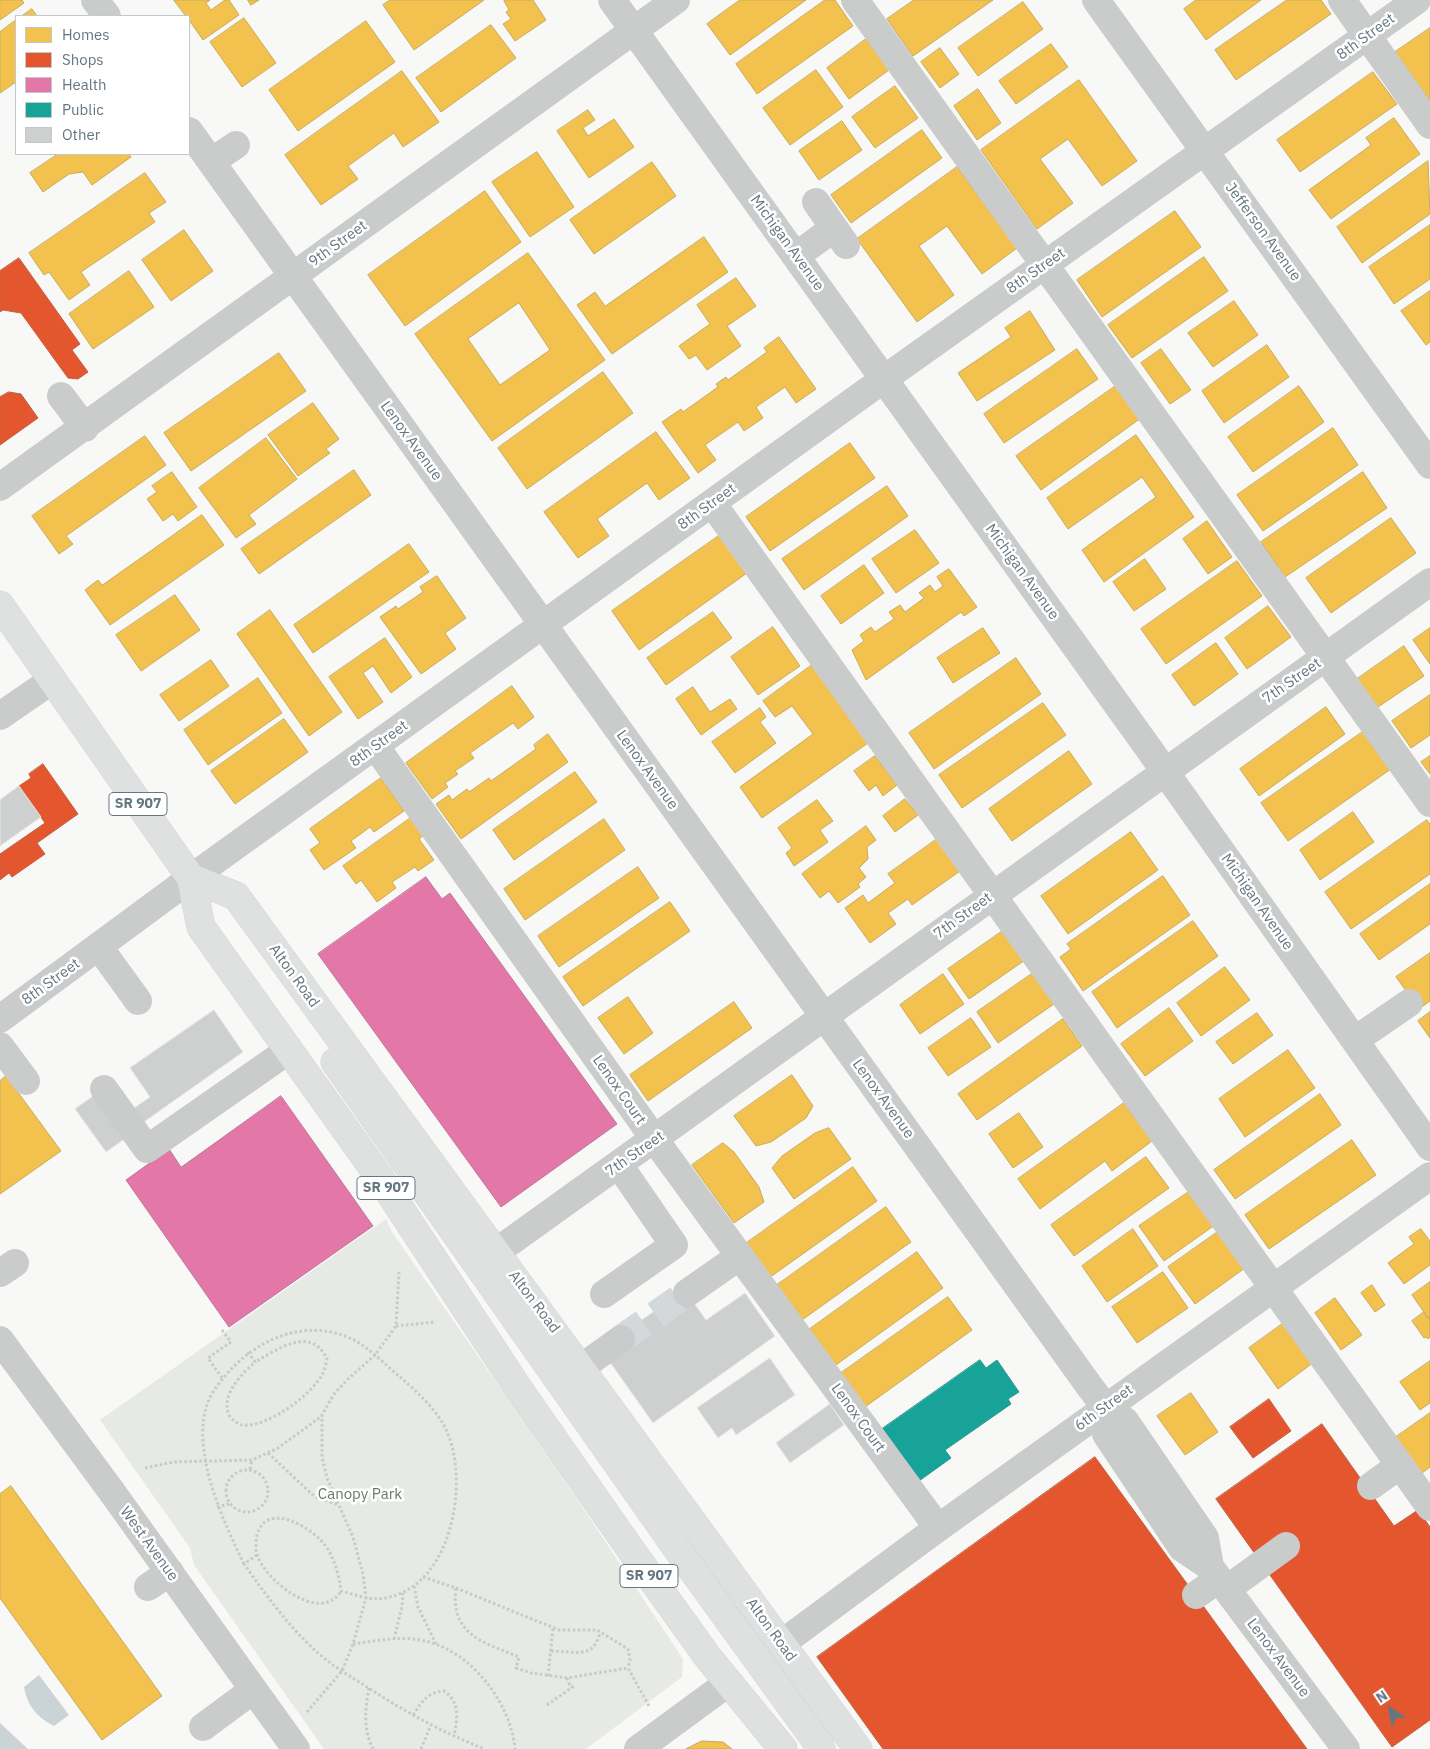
<!DOCTYPE html>
<html>
<head>
<meta charset="utf-8">
<style>
  body { margin:0 }
  #map { position:relative; width:1430px; height:1749px; overflow:hidden; background:#f8f8f7; font-family:"IBM Plex Sans",sans-serif }
  canvas { display:block }
  .legend { position:absolute; left:15px; top:15px; width:175px; height:140px; box-sizing:border-box; background:#fff; border:1px solid #c1c9cd; margin:0; padding:6px 9px; list-style:none; font-size:15px; color:#647781 }
  .legend li { display:flex; align-items:center; gap:10px; height:25px }
  .legend b { width:25px; border:1px solid #c1c9cd }
  .north { position:absolute; left:1365px; top:1684px; width:50px; height:50px; -webkit-text-stroke:4px #fff; paint-order:stroke; rotate:326deg; font-size:14px; font-weight:700; line-height:20px; text-align:center; color:#647781 }
  .north::after { content:''; display:block; margin:auto; width:18px; height:22px; background:#647781; clip-path:polygon(50% 0,100% 100%,50% 72%,0 100%) }
</style>
</head>
<body>
<div id="map">
<canvas width="1430" height="1749"></canvas>
<ul class="legend">
<li><b style="height:14px;background:#f2c14e"></b>Homes</li>
<li><b style="height:14px;background:#e4572e"></b>Shops</li>
<li><b style="height:14px;background:#e377a8"></b>Health</li>
<li><b style="height:14px;background:#17a398"></b>Public</li>
<li><b style="height:14px;background:#ced0d0"></b>Other</li>
</ul>
<div class="north">N</div>
</div>
<script>
const ctx = document.querySelector('canvas').getContext('2d');
ctx.lineJoin = 'round';
function fill(path, color) { ctx.fillStyle = color; ctx.fill(path, 'evenodd'); }
function trace(path, color, width, dash) { ctx.strokeStyle = color; ctx.lineWidth = width; ctx.lineCap = dash ? 'butt' : 'round'; ctx.setLineDash(dash || []); ctx.stroke(path); }
function drawText(font, color, halo, rows, align = 'center') {
  ctx.font = font + ' "IBM Plex Sans",sans-serif'; ctx.lineWidth = 5; ctx.setLineDash([]); ctx.textBaseline = 'middle'; ctx.strokeStyle = halo; ctx.fillStyle = color; for (const [text, x, y, turn = 0] of rows) {
    ctx.save(); ctx.translate(x, y); ctx.rotate((+turn || 0) * Math.PI / 180); ctx.textAlign = isNaN(turn) ? turn : align; if (halo) ctx.strokeText(text, 0, 0); ctx.fillText(text, 0, 0); ctx.restore();
  }
}
const green = new Path2D(`
  M386 1219 392 1232 581 1505 683 1659 682 1677 586 1749H324L194 1565 190 1548 100 1420Z`);
const water = new Path2D(`
  M39 1675 69 1715 54 1726C38 1718 27 1706 24 1687Z
  M0 1723 28 1749H0Z`);
const homes = new Path2D(`
  M0 0H22L24 3 0 20Z
  M174 0H210L206 3 211 10 225 0H229L239 15 203 40 189 20V16H186Z
  M248 0H259L251 5Z
  M390 0H484L414 50 383 5Z
  M506 0H533L546 20 515 41 503 24 511 19 506 12 509 10 504 1Z
  M740 0H806L730 55 707 24Z
  M825 0H835L853 26 757 94 736 64Z
  M914 0H993L913 56 887 19Z
  M1196 0H1261L1206 40 1184 9Z
  M1287 0H1321L1331 14 1236 80 1215 50Z
  M1023 2 1043 29 978 76 958 48Z
  M32 9 37 16H22Z
  M244 18 276 63 242 87 210 42Z
  M16 20V82L0 93V32Z
  M366 21 395 62 298 131 269 90Z
  M491 25 516 58 441 112 416 78Z
  M1430 28V101L1395 52Z
  M866 39 889 70 849 99 827 68Z
  M1051 44 1068 67 1016 104 999 81Z
  M940 48 959 74 940 88 921 62Z
  M816 70 843 107 790 145 763 108Z
  M402 71 439 122 403 147 394 133 348 166 358 179 321 205 285 155Z
  M1373 72 1397 104 1300 172 1277 140Z
  M1079 80 1137 161 1102 186 1068 139 1040 159 1073 203 1037 229 981 150Z
  M895 86 918 118 875 148 852 117Z
  M978 89 1001 123 977 140 954 106Z
  M588 110 595 120 583 128 588 136 614 119 634 147 589 178 557 131Z
  M1394 118 1420 154 1331 219 1309 190 1371 145 1366 138Z
  M842 121 862 150 819 180 799 151Z
  M922 130 942 158 851 223 831 195Z
  M537 152 574 207 530 237 492 182Z
  M58 154H129L131 157 92 185 83 172 69 174 43 192 30 173Z
  M1428 161 1430 214 1362 263 1337 227Z
  M652 162 676 196 594 254 570 220Z
  M957 167 1017 248 982 274 947 226 919 246 954 295 917 322 857 239Z
  M145 173 166 202 149 213 155 222 81 272 90 285 69 300 49 272 44 275 29 253Z
  M485 191 521 242 405 326 368 275Z
  M1175 211 1201 247 1102 317 1077 280Z
  M1430 225V279L1394 304 1369 267Z
  M184 230 213 271 171 301 142 260Z
  M704 237 728 272 612 354 577 305 595 292 605 306Z
  M528 253 605 360 492 441 415 334ZM519 303 550 350 500 385 468 339Z
  M1204 257 1228 291 1132 358 1108 325Z
  M129 271 154 307 93 349 69 314Z
  M736 278 756 306 727 326 741 346 707 370 696 355 689 359 679 346 710 324 697 305Z
  M1430 291V342L1426 345 1401 311Z
  M1234 301 1258 335 1213 367 1188 333Z
  M1030 311 1055 350 977 401 958 373 1011 337 1005 328Z
  M779 337 816 389 796 403 785 387 756 407 763 418 744 431 738 422 705 445 716 460 698 473 662 422 681 409 683 412 718 387 716 384 726 377 728 380 767 352 764 348Z
  M1267 345 1289 377 1224 423 1202 391Z
  M1077 349 1098 379 1004 443 984 414Z
  M1161 349 1191 390 1170 404 1141 363Z
  M279 353 306 391 191 471 164 433Z
  M603 372 633 413 527 489 498 448Z
  M1117 385 1141 418 1041 490 1016 456Z
  M1299 386 1324 422 1253 472 1228 437Z
  M313 403 339 439 326 449 330 453 298 476 268 435Z
  M1333 428 1358 465 1263 531 1237 495Z
  M656 432 690 478 659 500 647 483 597 519 609 536 578 558 544 512Z
  M1136 435 1194 517 1104 582 1082 550 1156 497 1142 477 1068 529 1047 498Z
  M145 436 166 465 66 536 73 544 59 554 32 516Z
  M266 438 297 479 249 515 256 524 236 538 199 488Z
  M850 443 875 478 770 551 746 517Z
  M354 470 371 495 259 574 241 549Z
  M172 472 197 507 178 521 173 514 163 521 147 499 157 492 152 486Z
  M1363 472 1387 508 1285 577 1261 542Z
  M887 486 908 516 804 590 782 559Z
  M202 515 224 545 110 625 85 590 98 580 102 585Z
  M1391 518 1416 553 1331 613 1306 578Z
  M1207 521 1232 557 1208 574 1183 539Z
  M915 530 939 563 896 593 872 559Z
  M720 535 747 573 639 650 612 611Z
  M409 544 429 572 313 653 294 625Z
  M1145 559 1166 589 1134 611 1113 582Z
  M1237 561 1262 596 1166 664 1141 629Z
  M864 565 884 593 841 624 821 596Z
  M949 569 977 607 964 616 961 612 866 680 852 650 864 641 860 635 871 627 875 632 894 619 889 612 900 605 905 612 924 598 919 593 930 585 935 592 943 586 937 577Z
  M437 576 466 618 445 633 456 649 421 674 380 617 396 606 398 609 423 592 420 587Z
  M175 595 200 630 141 671 116 635Z
  M1268 606 1291 637 1247 669 1225 638Z
  M270 610 342 712 309 736 237 634Z
  M713 612 732 638 666 685 647 658Z
  M773 627 800 666 758 695 731 657Z
  M983 628 1000 653 953 683 937 658Z
  M1430 628V664L1413 640Z
  M385 638 412 677 391 693 373 666 363 673 383 702 358 719 329 677Z
  M1216 643 1238 674 1194 706 1172 675Z
  M1404 646 1424 676 1378 707 1357 679Z
  M1016 658 1041 694 934 769 909 733Z
  M211 660 229 686 179 721 160 695Z
  M812 665 868 743 762 818 740 787 813 734 792 706 775 717 763 701Z
  M258 678 282 713 208 765 184 730Z
  M512 686 534 717 518 729 513 723 470 753 474 758 455 771 458 774 445 783 448 787 432 799 406 763Z
  M693 687 710 712 730 699 737 709 701 735 676 699Z
  M1430 695V735L1411 748 1392 721Z
  M1043 703 1066 735 962 808 939 775Z
  M1326 707 1345 734 1259 796 1240 769Z
  M760 708 766 717 760 722 776 743 735 773 712 742Z
  M284 719 308 752 235 804 211 771Z
  M1364 731 1391 769 1288 841 1261 803Z
  M548 734 568 762 461 839 436 804 449 795 452 800 467 789 469 792 489 778 491 781 536 749 534 745Z
  M1069 751 1092 784 1012 841 989 809Z
  M875 756 897 785 883 796 876 785 869 791 854 771Z
  M1430 756V774L1421 762Z
  M575 772 597 802 514 860 493 830Z
  M381 778 404 811 374 832 370 827 351 841 356 848 324 870 310 850 320 843 310 829Z
  M905 799 918 815 895 832 883 816Z
  M817 800 833 821 820 830 828 842 794 866 786 853 792 848 778 828Z
  M1353 812 1374 842 1320 880 1300 850Z
  M412 817 424 835 419 839 434 860 418 871 415 867 392 882 396 888 377 902 361 880 356 884 343 866Z
  M604 819 625 850 525 920 504 889Z
  M1427 820 1430 824V874L1351 929 1325 892Z
  M866 826 876 840 867 847 868 859 859 868 866 877 858 884 860 887 838 903 829 891 820 898 802 874Z
  M1131 832 1158 870 1068 934 1041 896Z
  M937 839 960 871 912 905 908 899 888 913 896 924 870 943 845 908 863 895 868 903 895 883 888 874Z
  M638 867 659 898 559 967 538 936Z
  M1163 876 1190 915 1083 991 1060 957 1071 949 1067 944Z
  M1430 884V924L1379 960 1360 934Z
  M670 902 690 931 583 1006 563 977Z
  M1193 921 1218 956 1117 1028 1092 992Z
  M1004 930 1025 960 969 999 948 969Z
  M1430 953V1001L1419 1009 1396 977Z
  M1225 967 1250 1000 1201 1036 1177 1003Z
  M1033 973 1054 1004 998 1043 977 1012Z
  M943 974 964 1004 920 1034 900 1005Z
  M628 997 653 1033 624 1054 598 1018Z
  M734 1002 752 1028 648 1101 630 1075Z
  M1169 1008 1193 1041 1145 1076 1121 1044Z
  M1430 1012V1038L1418 1021Z
  M1257 1013 1273 1035 1233 1064 1216 1042Z
  M971 1018 991 1047 948 1076 928 1048Z
  M1063 1019 1082 1046 977 1120 958 1094Z
  M1288 1050 1315 1088 1245 1137 1219 1099Z
  M792 1075 813 1106 806 1118 771 1142 756 1146 734 1116Z
  M6 1076 61 1151 0 1194V1081Z
  M1320 1094 1341 1125 1235 1199 1214 1170Z
  M1124 1103 1152 1141 1112 1171 1105 1161 1040 1209 1018 1179Z
  M1019 1113 1043 1147 1013 1168 989 1134Z
  M829 1128 851 1159 794 1199 772 1168 782 1156 815 1133Z
  M1352 1140 1376 1175 1269 1249 1245 1215Z
  M723 1143 734 1152 759 1187 764 1202 734 1223 692 1165Z
  M1146 1157 1169 1188 1074 1256 1051 1225Z
  M853 1167 877 1201 769 1278 745 1244Z
  M1190 1191 1215 1225 1164 1261 1139 1226Z
  M886 1207 911 1242 802 1320 777 1285Z
  M1133 1229 1158 1266 1107 1302 1082 1266Z
  M1421 1229 1430 1241V1265L1404 1284 1388 1263 1414 1244 1409 1237Z
  M1219 1231 1245 1268 1195 1304 1168 1267Z
  M917 1252 943 1288 833 1367 807 1331Z
  M1163 1272 1188 1308 1137 1343 1112 1307Z
  M1430 1282V1317L1428 1318 1412 1295Z
  M1372 1285 1385 1305 1375 1312 1361 1293Z
  M948 1297 972 1330 865 1407 841 1373Z
  M1335 1298 1362 1335 1341 1350 1315 1313Z
  M1424 1312 1428 1318 1430 1317V1337L1428 1339 1426 1337 1424 1338 1412 1321Z
  M1285 1322 1314 1362 1278 1389 1249 1348Z
  M1430 1361V1403L1420 1410 1400 1382Z
  M1191 1393 1218 1432 1185 1455 1157 1416Z
  M1430 1413V1467L1421 1474 1396 1437Z
  M11 1486 162 1696 102 1740 0 1598V1494Z
  M702 1741 723 1742 732 1749H686Z`);
const shops = new Path2D(`
  M19 258 80 344 72 350 88 372 78 379 68 378 21 313 3 310 0 312V271Z
  M9 392 21 394 38 418 0 445V397Z
  M43 764 78 814 37 843 45 854 12 877 9 873 0 880V854L45 823 19 786 31 778 29 774Z
  M1269 1399 1291 1431 1253 1458 1230 1427Z
  M1322 1424 1394 1526 1418 1510 1430 1527V1720L1392 1747 1216 1499Z
  M1095 1457 1307 1749H883L817 1657Z`);
const health = new Path2D(`
  M426 877 442 899 450 893 617 1124 501 1207 318 954Z
  M281 1096 373 1226 229 1327 126 1180 169 1149 181 1167Z`);
const public = new Path2D(`
  M980 1360 986 1368 997 1360 1019 1392 1008 1399 1011 1404 945 1450 951 1458 919 1481 882 1429Z`);
const building = new Path2D(`
  M19 786 41 817 0 846V800Z
  M214 1010 243 1052 141 1124 131 1110 150 1097 130 1068Z
  M95 1095 126 1138 106 1152 75 1109Z
  M685 1290 706 1320 745 1293 775 1336 653 1423 607 1358 619 1336Z
  M770 1358 795 1395 736 1435 732 1428 718 1438 697 1408Z
  M830 1404 844 1425 790 1463 776 1443Z`);
const minorTunnel = new Path2D(`
  M621 1339 687 1293`);
const path = new Path2D(`
  M396 1326 436 1322
  M222 1330 231 1342 208 1358 222 1378
  M248 1352 255 1362C241 1375 219 1396 230 1417 232 1420 238 1424 242 1425 267 1428 312 1395 323 1373 325 1369 326 1363 327 1359 311 1325 278 1349 255 1362
  M268 1453 315 1497 339 1505
  M145 1468 173 1462 252 1460 278 1448 322 1416
  M250 1469 252 1460
  M226 1491a21 21 0 1 1 42 0a21 21 0 1 1-42 0Z
  M217 1507 229 1504
  M257 1555 244 1564C266 1595 288 1626 317 1652 332 1666 350 1676 367 1687 404 1711 443 1733 485 1749
  M244 1564C223 1521 184 1438 213 1392 241 1349 292 1317 345 1336 366 1344 382 1362 399 1376 417 1392 439 1411 448 1434 469 1486 451 1587 385 1598 370 1601 356 1595 341 1591 339 1575 335 1561 327 1548 315 1529 267 1499 257 1535 256 1541 255 1548 257 1554 264 1580 321 1625 341 1591
  M423 1577 456 1588C450 1635 483 1642 519 1657L516 1668 531 1673 567 1678 628 1668 649 1706
  M414 1586 418 1607 436 1644
  M456 1588 559 1630H597L628 1649 630 1660 628 1668
  M394 1639 402 1607 403 1593
  M353 1644C376 1641 401 1635 425 1641 471 1651 511 1703 515 1749
  M551 1651C575 1651 594 1660 600 1632
  M548 1676 553 1628
  M567 1678 571 1688
  M369 1688C365 1710 363 1729 373 1749
  M547 1705 574 1686
  M307 1712 342 1671 353 1644 366 1598 363 1574 353 1537 327 1478 322 1457V1415L334 1394 348 1379 375 1355 396 1326 399 1272
  M413 1715C422 1702 427 1692 444 1691 461 1703 457 1719 454 1736
  M421 1749 431 1725`);
const minor = new Path2D(`
  M95 0 107 16
  M612 0 1149 749 1430 1147
  M855 0 1430 803
  M1096 0 1430 465
  M1342 0 1430 125
  M189 131 1090 1387 1106 1408 1125 1421 1205 1538 1210 1567
  M211 162 236 145
  M816 202 846 245
  M796 256 834 228
  M61 396 85 428
  M0 487 676 0
  M712 503 1430 1507
  M0 716 51 681
  M376 747 655 1140 938 1528
  M99 947 138 1001
  M0 1019 191 878 884 379 1417 0
  M1355 1040 1409 1003
  M0 1046 26 1081
  M104 1089 147 1149 289 1050
  M496 1252 1430 582
  M0 1273 15 1263
  M687 1293 740 1256
  M604 1294 674 1245 619 1165
  M0 1340 112 1492 296 1749
  M582 1367 621 1339
  M1106 1408V1434L1182 1548 1210 1567 1346 1749
  M1371 1486 1400 1465
  M148 1587 170 1572
  M1227 1589 1286 1546
  M1196 1595 1219 1579
  M781 1644 938 1528 1430 1176
  M203 1727 253 1690
  M638 1749 728 1683`);
const highway = new Path2D(`
  M0 605 191 878 201 927 378 1175 520 1391 631 1550 707 1656 783 1749
  M191 878 236 896 858 1749
  M335 1062 673 1543`);
const highwayBridge = new Path2D(`
  M673 1543 822 1749`);
const shields = [
  [138,804,58],
  [386,1188,58],
  [649,1576,58]
];
const shieldNames = [
  ["SR 907",138,804],
  ["SR 907",386,1188],
  ["SR 907",649,1576]
];
const streetNames = [
  ["8th Street",1366,37,-36],
  ["Jefferson Avenue",1263,232,54],
  ["Michigan Avenue",787,243,54],
  ["9th Street",338,244,-36],
  ["8th Street",1036,271,-35],
  ["Lenox Avenue",411,441,54],
  ["8th Street",707,507,-36],
  ["Michigan Avenue",1022,572,54],
  ["7th Street",1292,681,-35],
  ["8th Street",379,744,-36],
  ["Lenox Avenue",647,770,54],
  ["Michigan Avenue",1257,902,55],
  ["7th Street",963,916,-36],
  ["Alton Road",294,976,54],
  ["8th Street",51,982,-36],
  ["Lenox Court",619,1090,55],
  ["Lenox Avenue",883,1099,54],
  ["7th Street",635,1154,-35],
  ["Alton Road",534,1302,53],
  ["6th Street",1104,1408,-36],
  ["Lenox Court",858,1418,54],
  ["West Avenue",149,1544,54],
  ["Alton Road",771,1630,54],
  ["Lenox Avenue",1278,1658,53]
];
const parkNames = [
  ["Canopy Park",360,1495]
];
fill(green, '#e7e9e4');
fill(water, '#cad4d6');
fill(homes, '#f2c14e');
trace(homes, '#c7ab5d', 1);
fill(shops, '#e4572e');
trace(shops, '#be6147', 1);
fill(health, '#e377a8');
trace(health, '#bd779c', 1);
fill(public, '#17a398');
trace(public, '#2e9691', 1);
fill(building, '#ced0d0');
trace(building, '#e7e7e6', 1);
trace(minorTunnel, '#d3d8da', 28, [28, 14]);
trace(highway, '#d4d4d4', 29);
trace(path, '#c8c9ca', 3, [2.5, 2.5]);
trace(minor, '#cacccc', 28);
trace(highway, '#dfe0e0', 28);
trace(highwayBridge, '#d4d4d4', 29, []);
trace(highwayBridge, '#dfe0e0', 28);
for (const [x, y, w] of shields) { const box = new Path2D(); box.roundRect(x - w / 2, y - 11.5, w, 23, 4); ctx.fillStyle = '#fff'; ctx.fill(box); trace(box, '#647781', 1); }
drawText('bold 14px', '#647781', null, shieldNames);
drawText('15px', '#647781', '#fff', streetNames);
drawText('15px', '#697963', '#fff', parkNames);
</script>
</body>
</html>
